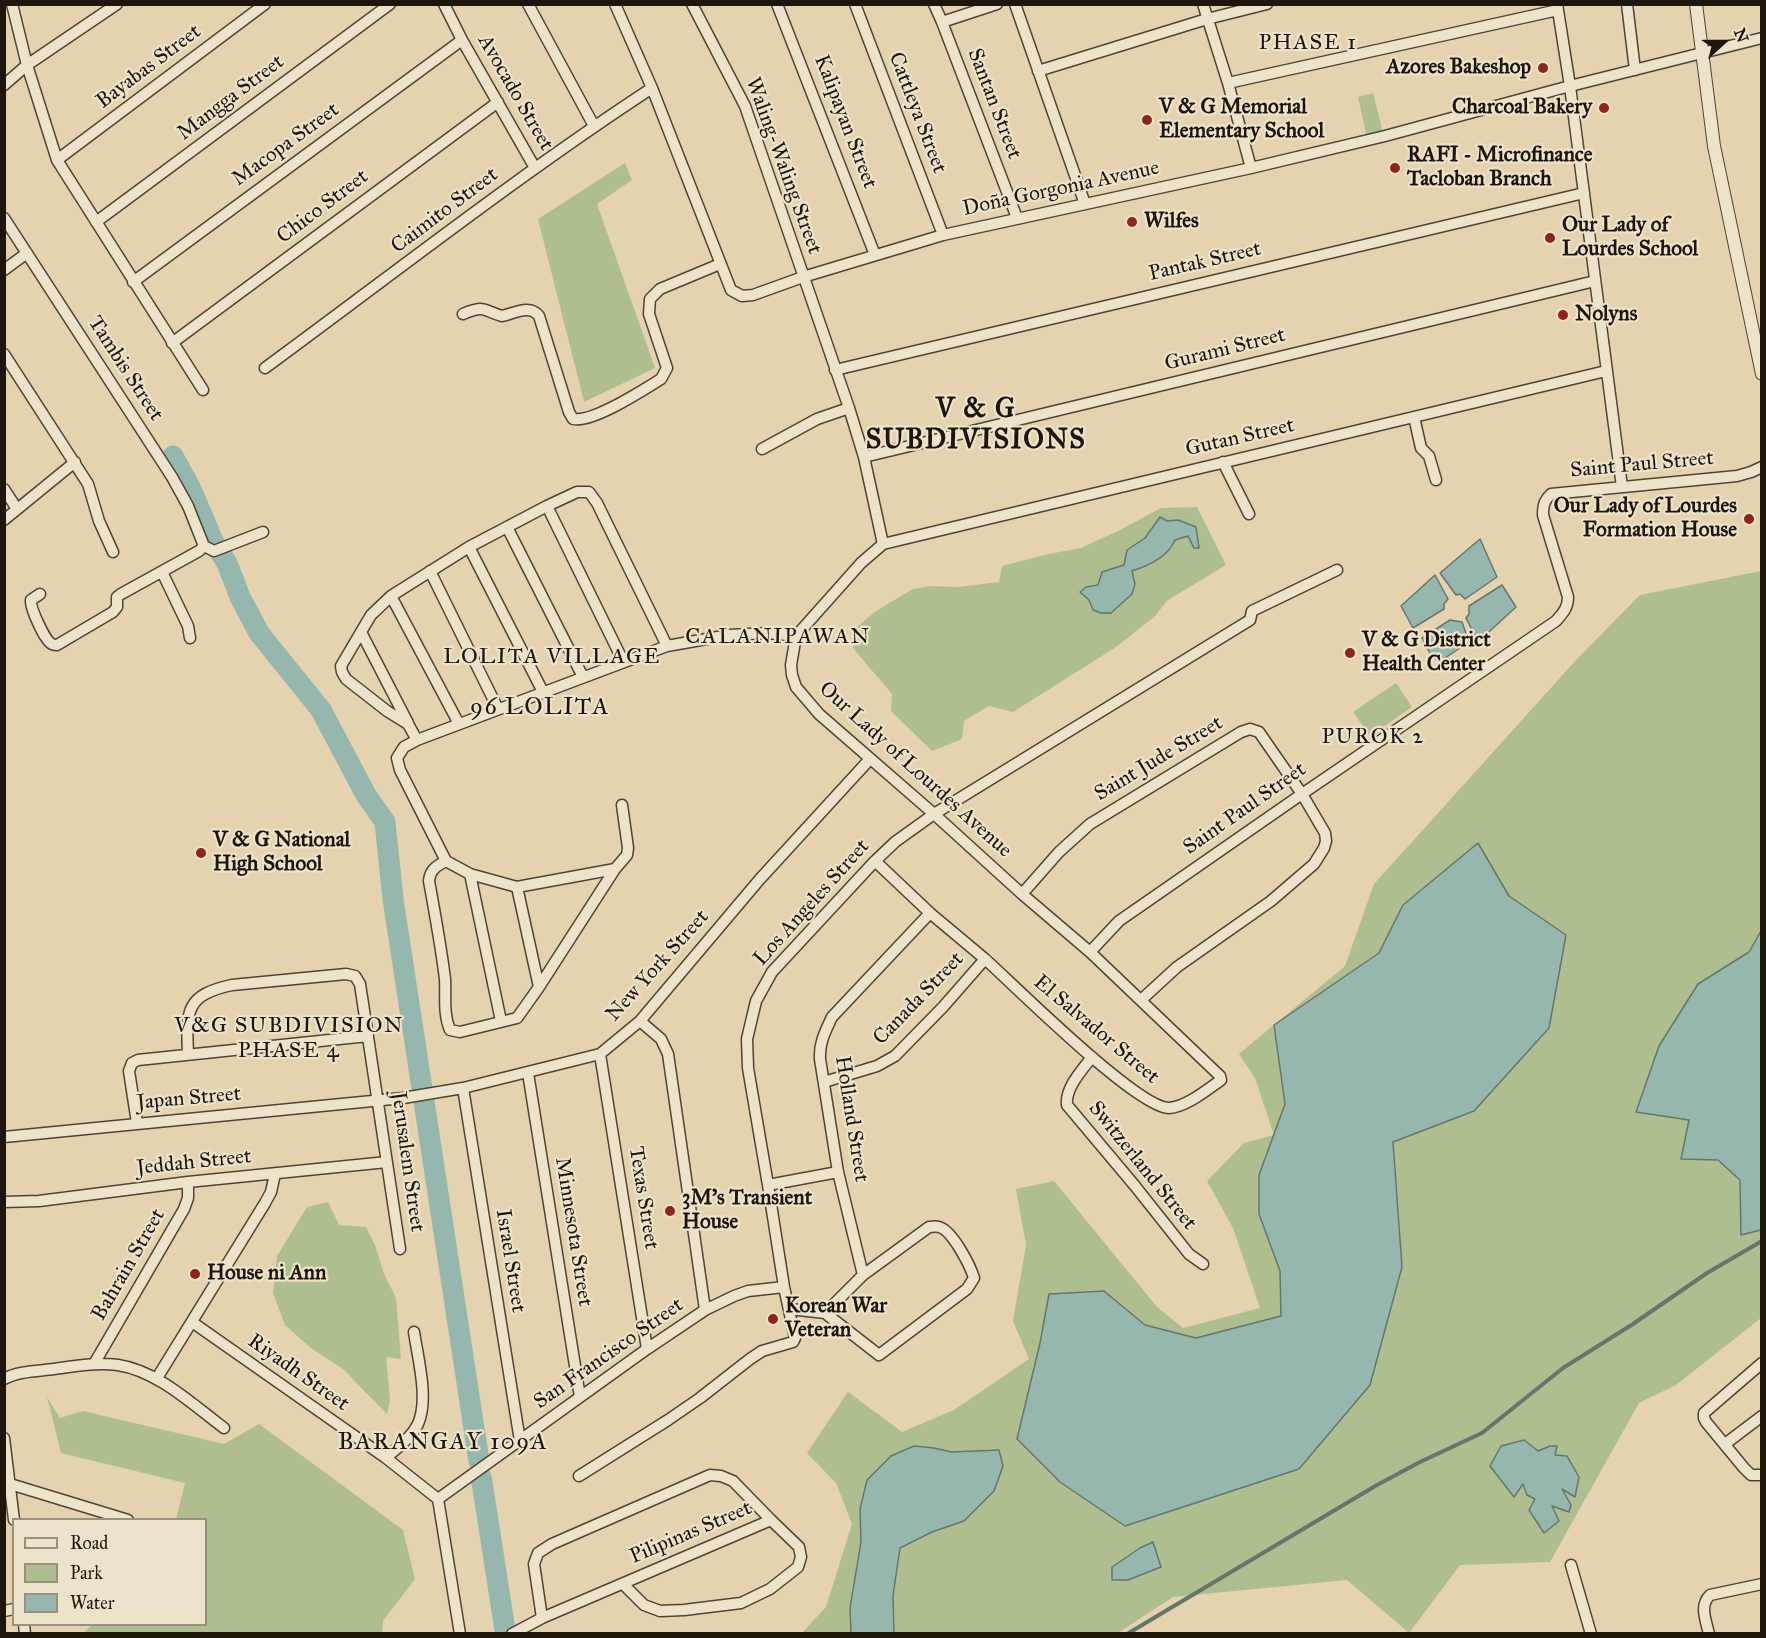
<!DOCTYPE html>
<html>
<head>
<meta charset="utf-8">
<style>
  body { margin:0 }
  #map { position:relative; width:1766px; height:1638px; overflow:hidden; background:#e4d3ae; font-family:"IM FELL Great Primer",serif }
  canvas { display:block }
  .frame { position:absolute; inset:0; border:6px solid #1e150d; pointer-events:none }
  .legend { position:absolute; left:12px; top:1518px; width:195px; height:108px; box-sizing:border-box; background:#ede2ca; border:2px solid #9a907e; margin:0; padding:8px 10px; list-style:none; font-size:18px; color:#1e150d }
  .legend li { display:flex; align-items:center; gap:12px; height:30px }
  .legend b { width:30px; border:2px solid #9a907e }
  .north { position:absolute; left:1694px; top:12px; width:60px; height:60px; -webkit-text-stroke:4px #ede2ca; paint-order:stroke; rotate:69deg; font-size:16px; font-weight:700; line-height:24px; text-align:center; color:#1e150d }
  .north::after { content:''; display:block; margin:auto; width:21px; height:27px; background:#1e150d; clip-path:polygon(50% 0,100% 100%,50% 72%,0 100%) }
</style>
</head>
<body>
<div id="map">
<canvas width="1766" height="1638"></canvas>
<div class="frame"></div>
<ul class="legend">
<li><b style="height:8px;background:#ede2ca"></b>Road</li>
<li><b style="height:16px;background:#aebe8f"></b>Park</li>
<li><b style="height:16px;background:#95b7ae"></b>Water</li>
</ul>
<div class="north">N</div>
</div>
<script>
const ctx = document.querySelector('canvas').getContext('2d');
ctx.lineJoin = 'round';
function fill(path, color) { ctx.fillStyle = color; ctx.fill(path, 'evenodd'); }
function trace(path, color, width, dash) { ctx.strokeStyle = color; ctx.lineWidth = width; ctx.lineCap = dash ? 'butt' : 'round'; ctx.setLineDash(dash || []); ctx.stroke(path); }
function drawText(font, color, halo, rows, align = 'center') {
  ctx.font = font + ' "IM FELL Great Primer",serif'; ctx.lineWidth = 4.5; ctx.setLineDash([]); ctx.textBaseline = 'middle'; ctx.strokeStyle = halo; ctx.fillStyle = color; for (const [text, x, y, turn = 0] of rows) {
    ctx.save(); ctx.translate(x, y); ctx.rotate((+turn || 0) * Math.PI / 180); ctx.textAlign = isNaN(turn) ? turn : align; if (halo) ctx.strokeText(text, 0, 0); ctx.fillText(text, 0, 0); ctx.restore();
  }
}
const green = new Path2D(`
  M1373 93 1383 133 1367 138 1358 97Z
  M625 163 632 180 597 204 655 368 584 402 538 219Z
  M1197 507 1226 565 1168 600 1153 618 1116 647 1013 712 989 706 964 721 962 739 932 751 891 711 892 694 853 648 857 627 876 611 913 589 931 586 958 587 999 582 1002 566 1049 554 1081 548 1122 529 1161 508Z
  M1761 571V931L1749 952 1698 984 1636 1112 1690 1120 1718 1160 1740 1180 1741 1234 1761 1230V1318L1676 1385 1639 1403 1550 1562 1460 1565 1409 1633 1347 1580 1173 1597 1118 1633 801 1634 826 1607 852 1524 836 1483 807 1453 848 1392 902 1432 954 1410 1029 1359 1013 1321 1026 1245 1016 1189 1054 1181 1157 1307 1183 1328 1260 1308 1233 1228 1207 1181 1244 1143 1274 1135 1255 1078 1239 1054 1345 966 1374 884 1577 659 1640 595ZM1550 1446 1556 1447 1555 1455 1561 1488 1552 1506 1527 1495 1522 1483 1514 1496 1538 1451Z
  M1396 683 1412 707 1370 736 1353 712Z
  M328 1202 339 1225 366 1227 375 1245 384 1274 396 1298 401 1359 386 1357 390 1400 387 1414 343 1369 311 1348 285 1325 273 1293 277 1256 307 1207Z
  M47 1397 60 1418 83 1411 224 1444 259 1424 403 1530 415 1579 383 1621 382 1633H84L91 1625 206 1624V1520L176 1519 185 1483 61 1453Z`);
const water = new Path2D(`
  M1160 517 1167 521 1178 520 1196 527 1199 548H1194L1188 536 1175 540C1168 557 1148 566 1132 571L1135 584 1132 594 1111 613H1101L1093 610 1089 600 1080 592 1086 587 1098 585 1102 572 1124 565 1127 550 1145 538Z
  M1480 539 1497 577 1465 599 1460 594 1456 595 1440 573Z
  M1435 575 1448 599 1444 604V609L1413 628 1401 606Z
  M1502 585 1516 607 1478 642 1466 618 1469 614V606Z
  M1450 620 1462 622 1469 642 1439 662 1431 655 1422 638Z
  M1478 843 1509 896 1566 935 1549 1028 1474 1111 1393 1142 1402 1267 1370 1385 1299 1469 1125 1526 1060 1482 1017 1439 1040 1343 1049 1294 1104 1291 1145 1325 1196 1338 1281 1316 1280 1271 1259 1214V1175L1285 1104 1274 1025 1379 953 1403 905Z
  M1761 931V1230L1741 1235 1740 1180 1718 1160 1681 1159 1689 1120 1636 1112 1659 1046 1698 984 1749 952Z
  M1524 1440 1538 1451 1550 1446H1557L1555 1455 1567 1456 1579 1477 1575 1497 1562 1489 1571 1505 1569 1512 1552 1506 1559 1521 1544 1533 1529 1510 1535 1499 1527 1495 1523 1484 1514 1497 1490 1466 1501 1446Z
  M914 1446 934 1448 952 1452 999 1450 1003 1466 994 1491 964 1521 932 1532 900 1548 893 1596 894 1633H851L850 1608 861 1542 860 1509 867 1480 891 1456Z
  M1153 1542 1161 1567 1128 1580H1112V1567L1140 1548Z`);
const stream = new Path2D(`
  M1127 1634 1377 1485 1420 1462 1482 1433 1563 1368 1633 1324 1707 1273 1762 1241`);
const river = new Path2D(`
  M173 456 191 489 214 543 227 563 240 597 259 633 321 710 366 795 385 822 393 899 479 1461
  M481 1476 505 1630`);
const minor = new Path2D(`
  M12 4 27 65 57 160 203 390
  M444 4 462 40 535 168
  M528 4 594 126
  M615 4 652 88 731 290 742 296 753 295 803 277 943 235 1251 168 1385 136 1570 86 1762 38
  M692 4 745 106 849 408 864 457 883 544
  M777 4 875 255
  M855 4 943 235
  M934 4 942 22 1017 218
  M1015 4 1085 204
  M1203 4 1228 83 1251 168
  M1557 4 1570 86 1622 487
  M1627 4 1635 70
  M942 22 997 4
  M1038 71 1207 19 1267 4
  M1228 83 1558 10
  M4 85 27 65 117 4
  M57 160 265 4
  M4 218 172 477 188 506 204 546
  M96 222 390 4
  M4 270 27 253
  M133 282 462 40
  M463 314C485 305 482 310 502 316 515 313 530 304 539 316L569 412 573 419C593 423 643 390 661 379L667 368 649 314 650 299 660 289 720 264
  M172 343 498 102
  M4 354 88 484 99 521 113 552
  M265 368C393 274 519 175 652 88
  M835 370 1584 193
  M1414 417 1421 448 1429 456 1436 480
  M762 449 817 419 849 408
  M864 457 1595 281
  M1223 462 1249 514
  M4 489 17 509
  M547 506 623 661
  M4 520 75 462
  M507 527 583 677
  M204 546 214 551 263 532
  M469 547 543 692
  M430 571 498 709
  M162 572 188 626 190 638
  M40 594 31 600C30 608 45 641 52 644 53 645 55 645 57 645L113 612 117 607V597L121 594 199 551 204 546
  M391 596 459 724
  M361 632 408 723
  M417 740 408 724 387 711 346 679 342 672 341 666 371 615 391 596 469 547 547 506 577 492H589L597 503 667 646
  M446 861C436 866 430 870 429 881 435 914 441 946 445 979 446 996 443 1014 450 1030L460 1032 517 1018 539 987 615 869 517 887 470 874 446 861 400 770 397 758 404 747 417 740 667 646 729 635 768 633 796 636
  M875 861 930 913
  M615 869 627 855 628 848 622 805
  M470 874 501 1021
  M517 887 539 987
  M1022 894 1059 852 1090 824 1241 732 1250 729 1259 732 1302 794 1325 833 1326 841 1324 848 1314 864 1271 901 1177 967 1141 1000
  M1090 952 1119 921 1302 794 1556 621C1563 613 1568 608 1568 597L1543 515C1543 505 1544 501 1551 494L1737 476 1751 472 1762 467
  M985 959C1014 985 1137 1108 1169 1108 1186 1107 1207 1090 1221 1080L1220 1076 1090 952 1022 894 934 814 819 714 796 687 792 675 791 665 796 636 861 563 883 544 1606 371
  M640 1021 661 1039 668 1054 705 1310
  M188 1054C186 1010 186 995 232 985L346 974 355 976 360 984 400 1249
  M600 1054 647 1349
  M1092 1057C1082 1070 1065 1088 1067 1105L1135 1186 1189 1254 1203 1264
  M528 1073 580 1397
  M824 1082 877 1066 895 1056 943 1007 985 959 930 913 832 1017C825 1032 819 1043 820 1059L838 1172 863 1275
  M463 1088 520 1441
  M137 1123 129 1071 132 1063 138 1060 368 1036
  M4 1137 403 1098 463 1088 600 1054 640 1021 760 879 870 759
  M768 1185 838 1172
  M4 1202 39 1201 188 1182 387 1162
  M790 1309 825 1313 879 1355 967 1289 974 1278C970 1265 952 1230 939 1227 935 1226 932 1227 929 1227L863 1275 825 1313
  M192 1322 386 1458 438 1499
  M1762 1363 1704 1413V1418L1706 1422 1744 1468 1751 1475H1762
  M94 1364 184 1209 188 1198V1182
  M157 1378 265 1203 271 1192 275 1174
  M4 1379C18 1371 39 1371 54 1369 75 1366 97 1362 118 1365 158 1371 193 1405 224 1428
  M4 1438 14 1520
  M1725 1444 1762 1416
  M386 1458C397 1448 411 1438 418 1424 429 1399 418 1359 414 1332
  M579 1476 668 1420 700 1398 750 1359 762 1351 793 1342 795 1338 784 1287 768 1185 748 1068 747 1039 756 1001 772 972 875 861 895 842 934 814 1250 620 1252 611 1337 570
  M10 1484 128 1520
  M438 1499 647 1349 705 1310 734 1296 748 1291 784 1287
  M438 1499 460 1634
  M1571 1565 1591 1634
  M4 1611 14 1609
  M542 1618 534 1564 538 1553 552 1544 710 1475 721 1476 733 1481 771 1520
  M24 1624 25 1634
  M512 1634 542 1618 771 1520 799 1547 801 1557 798 1567 770 1589 741 1603 684 1610 660 1611 644 1605 623 1584
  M1709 1634C1706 1620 1699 1606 1710 1595L1762 1584`);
const tertiary = new Path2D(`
  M1696 4 1714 146 1762 374`);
const markers = [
  [1543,68,6,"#8f2418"],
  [1604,108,6,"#8f2418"],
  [1147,120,6,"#8f2418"],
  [1395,168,6,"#8f2418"],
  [1132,222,6,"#8f2418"],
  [1550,238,6,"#8f2418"],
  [1563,315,6,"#8f2418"],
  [1749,519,6,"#8f2418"],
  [1350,653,6,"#8f2418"],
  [201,853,6,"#8f2418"],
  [670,1211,6,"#8f2418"],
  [195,1274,6,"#8f2418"],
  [773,1319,6,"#8f2418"]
];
const streetNames = [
  ["Bayabas Street",149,67,-37],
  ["Avocado Street",515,93,60],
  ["Mangga Street",231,98,-37],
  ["Santan Street",994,104,69],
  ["Cattleya Street",917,113,69],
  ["Kalipayan Street",845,122,69],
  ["Macopa Street",286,145,-36],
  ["Waling-Waling Street",783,166,70],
  ["Doña Gorgonia Avenue",1061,189,-12],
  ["Chico Street",323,207,-37],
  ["Caimito Street",445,211,-37],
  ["Pantak Street",1205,262,-13],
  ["Gurami Street",1225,350,-14],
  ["Tambis Street",125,369,57],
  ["Gutan Street",1240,438,-13],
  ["Saint Paul Street",1642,465,-5],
  ["Saint Jude Street",1159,759,-31],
  ["Our Lady of Lourdes Avenue",915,770,42],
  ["Saint Paul Street",1245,809,-35],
  ["Los Angeles Street",812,903,-48],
  ["New York Street",658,966,-48],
  ["Canada Street",919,999,-46],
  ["El Salvador Street",1096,1030,40],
  ["Japan Street",189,1099,-5],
  ["Holland Street",851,1119,81],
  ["Jerusalem Street",407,1162,82],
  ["Jeddah Street",194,1163,-6],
  ["Switzerland Street",1142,1166,51],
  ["Texas Street",643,1198,81],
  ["Minnesota Street",573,1232,81],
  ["Israel Street",510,1261,81],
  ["Bahrain Street",129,1265,-60],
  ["San Francisco Street",609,1354,-35],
  ["Riyadh Street",298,1373,35],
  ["Pilipinas Street",691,1533,-23]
];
const poiNames = [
  ["Azores Bakeshop",1531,68,"right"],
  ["V & G Memorial",1159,108],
  ["Elementary School",1159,132],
  ["Charcoal Bakery",1592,108,"right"],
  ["RAFI - Microfinance",1407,156],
  ["Tacloban Branch",1407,180],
  ["Wilfes",1144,222],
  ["Our Lady of",1562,226],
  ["Lourdes School",1562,250],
  ["Nolyns",1575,315],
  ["Our Lady of Lourdes",1737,507,"right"],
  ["Formation House",1737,531,"right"],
  ["V & G District",1362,641],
  ["Health Center",1362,665],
  ["V & G National",213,841],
  ["High School",213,865],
  ["3M's Transient",682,1199],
  ["House",682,1223],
  ["House ni Ann",207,1274],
  ["Korean War",785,1307],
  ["Veteran",785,1331]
];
const neighbourhoodNames = [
  ["PHASE 1",1308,44],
  ["CALANIPAWAN",778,638],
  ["LOLITA VILLAGE",552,658],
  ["PUROK 2",1373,738],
  ["V&G SUBDIVISION",289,1027],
  ["PHASE 4",289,1052]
];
const quarterNames = [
  ["96 LOLITA",540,708],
  ["BARANGAY 109A",443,1443]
];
const districtNames = [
  ["V & G",976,410],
  ["SUBDIVISIONS",976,441]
];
fill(green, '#aebe8f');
fill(water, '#95b7ae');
trace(water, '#65766e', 1.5);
trace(stream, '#65766e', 4);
trace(river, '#95b7ae', 21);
trace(minor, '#504435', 13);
trace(tertiary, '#504435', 14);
trace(minor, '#ede2ca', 10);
trace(tertiary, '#ede2ca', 12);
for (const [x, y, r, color] of markers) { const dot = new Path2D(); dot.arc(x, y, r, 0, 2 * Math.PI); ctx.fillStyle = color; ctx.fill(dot); trace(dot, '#ede2ca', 2); }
drawText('21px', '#1e150d', '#ede2ca', streetNames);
drawText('bold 21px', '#1e150d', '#ede2ca', poiNames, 'left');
ctx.letterSpacing = '1.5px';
drawText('22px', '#1e150d', '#ede2ca', neighbourhoodNames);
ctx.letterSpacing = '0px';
ctx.letterSpacing = '1.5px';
drawText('24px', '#1e150d', '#ede2ca', quarterNames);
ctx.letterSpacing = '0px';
ctx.letterSpacing = '1.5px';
drawText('bold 27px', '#1e150d', '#ede2ca', districtNames);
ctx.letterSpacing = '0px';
</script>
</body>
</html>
